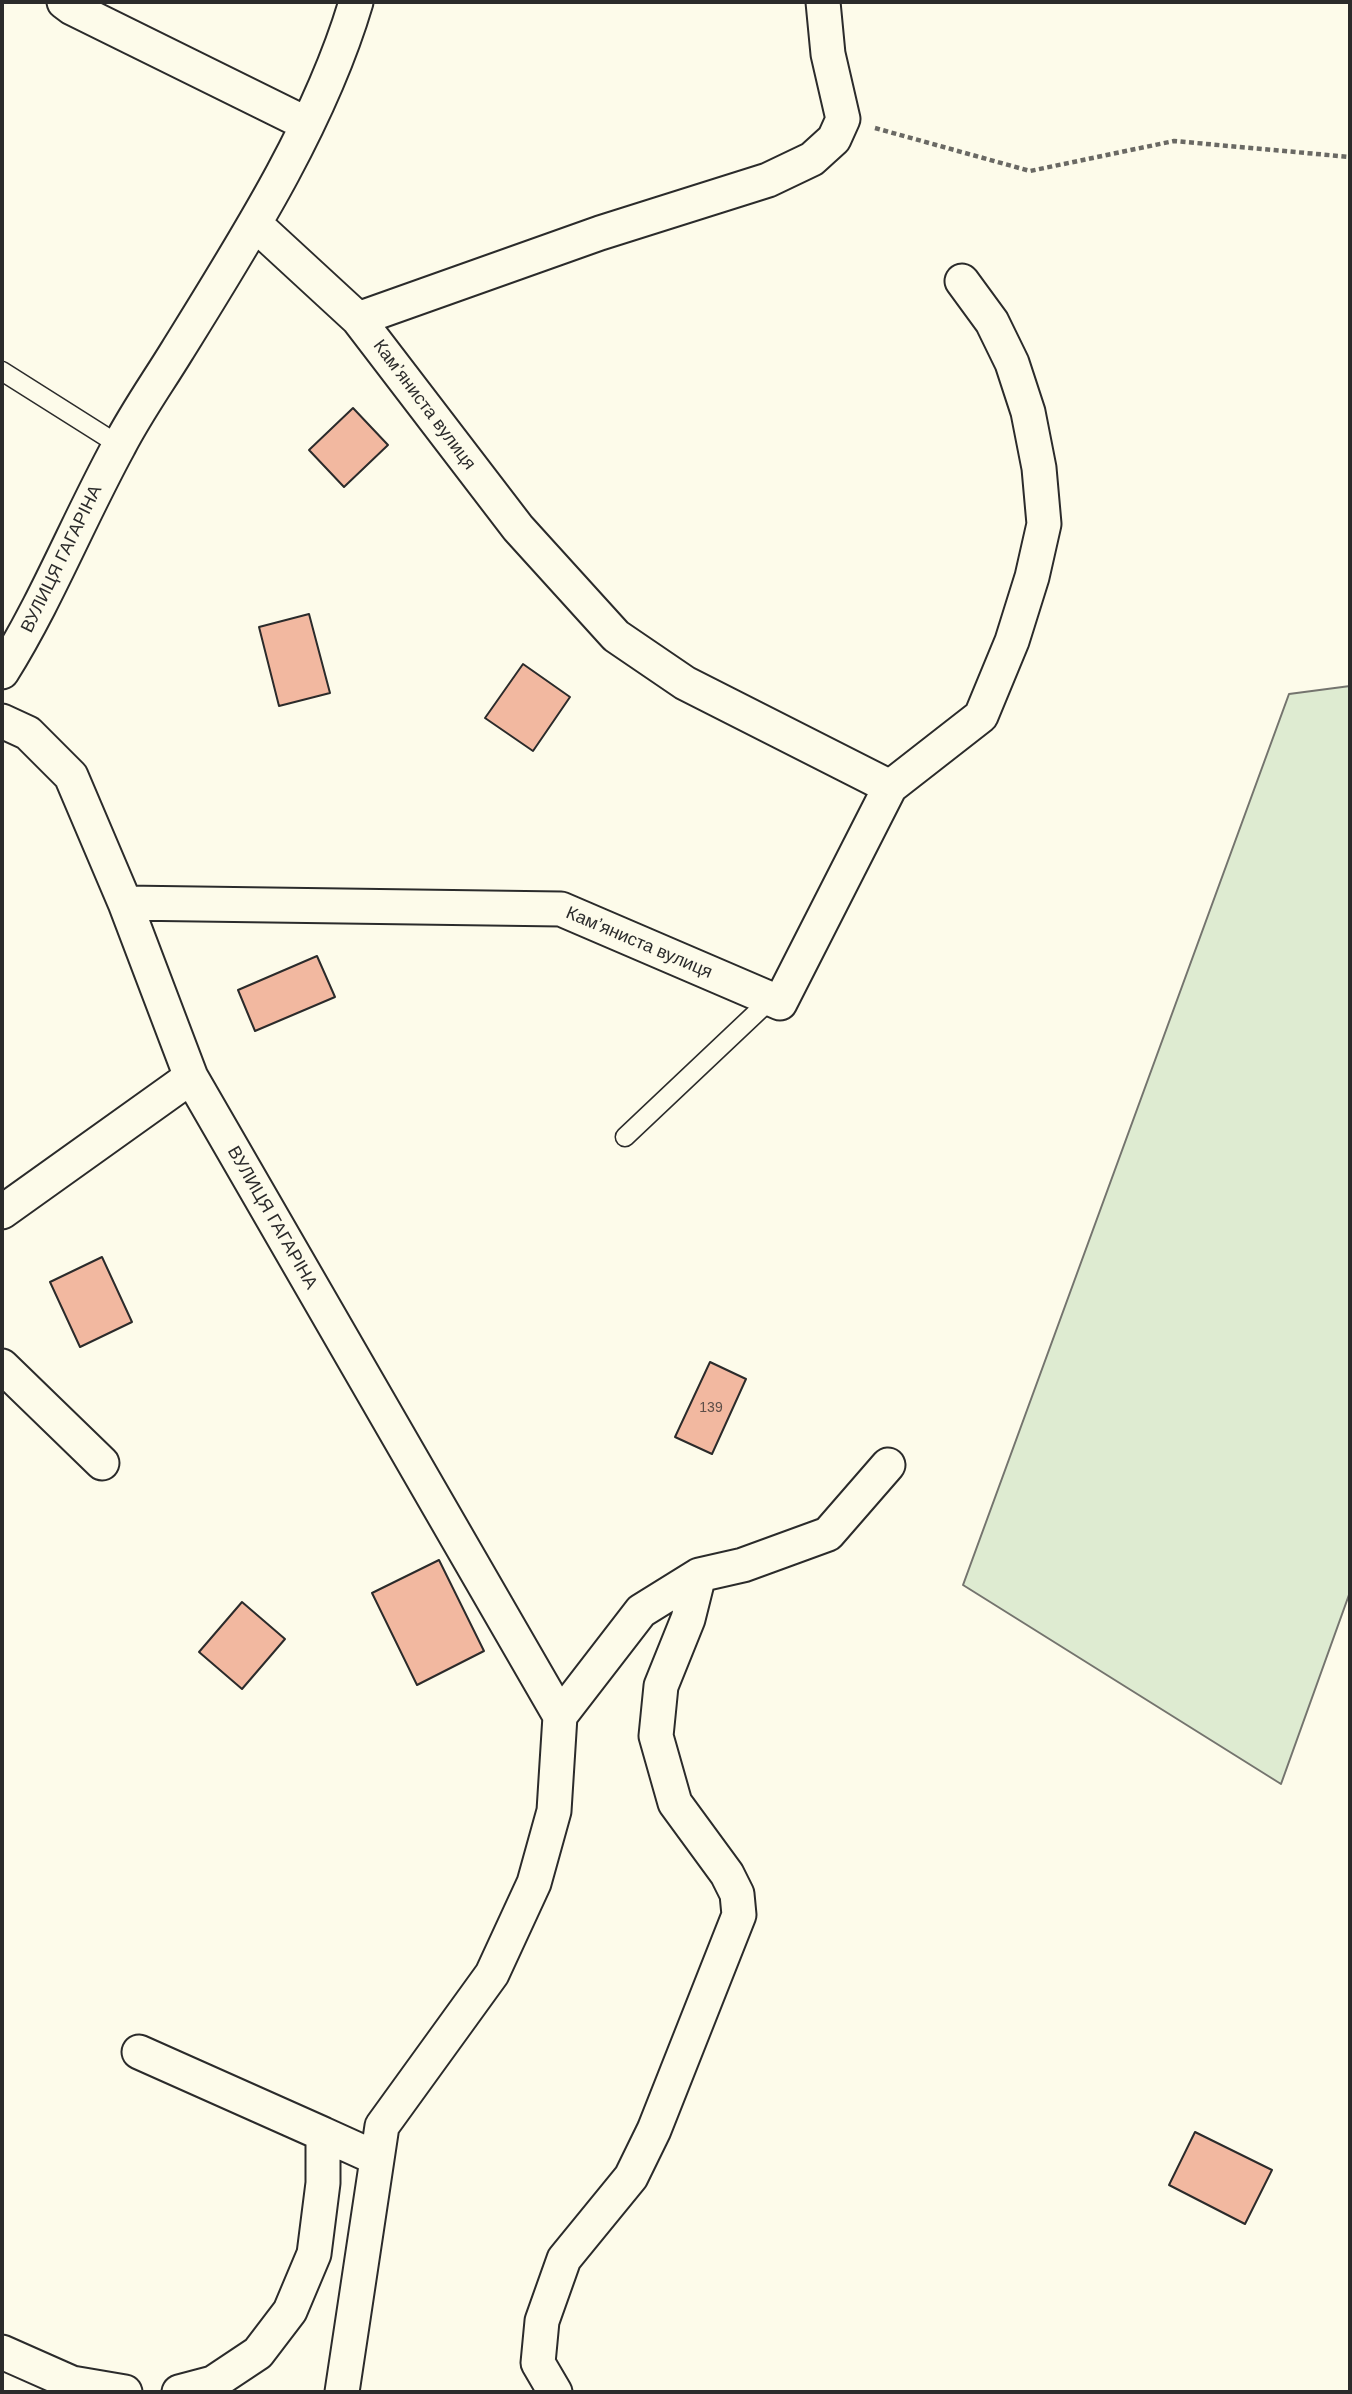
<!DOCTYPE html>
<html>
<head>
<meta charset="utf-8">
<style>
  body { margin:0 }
  #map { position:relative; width:1352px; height:2394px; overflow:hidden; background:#fdfbea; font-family:Arial,sans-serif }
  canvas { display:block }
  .frame { position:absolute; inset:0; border:4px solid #2b2b2b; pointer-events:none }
</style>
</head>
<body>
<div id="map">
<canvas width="1352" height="2394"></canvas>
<div class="frame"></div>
</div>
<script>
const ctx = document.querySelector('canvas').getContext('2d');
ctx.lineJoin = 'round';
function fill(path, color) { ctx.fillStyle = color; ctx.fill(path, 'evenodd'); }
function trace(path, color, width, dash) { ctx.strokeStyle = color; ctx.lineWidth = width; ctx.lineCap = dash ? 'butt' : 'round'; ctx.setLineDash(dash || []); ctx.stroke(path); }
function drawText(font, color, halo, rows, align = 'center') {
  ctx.font = font + ' Arial,sans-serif'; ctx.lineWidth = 5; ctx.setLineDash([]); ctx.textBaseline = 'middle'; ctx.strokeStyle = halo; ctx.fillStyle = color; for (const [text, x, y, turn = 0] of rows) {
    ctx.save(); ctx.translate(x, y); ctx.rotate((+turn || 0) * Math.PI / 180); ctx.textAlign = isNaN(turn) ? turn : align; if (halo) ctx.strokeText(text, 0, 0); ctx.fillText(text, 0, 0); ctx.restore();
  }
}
const green = new Path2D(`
  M1350 686V1592L1281 1784 963 1585 1289 694Z`);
const building = new Path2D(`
  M353 408 388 445 344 487 309 450Z
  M309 614 330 693 279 706 259 627Z
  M523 664 570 697 533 751 485 718Z
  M317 956 335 997 255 1031 238 990Z
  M102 1257 132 1322 80 1347 50 1282Z
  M710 1362 746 1379 712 1454 675 1437Z
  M439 1560 484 1651 417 1685 372 1593Z
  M242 1602 285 1639 242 1689 199 1652Z
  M1195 2132 1272 2170 1245 2224 1169 2185Z`);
const path = new Path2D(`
  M875 128 1030 171 1174 141 1350 157`);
const service = new Path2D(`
  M2 371 119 445
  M625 1137 771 999`);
const minor = new Path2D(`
  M64 2 72 8 307 124
  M256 225 358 319 518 528 616 636 685 683 890 787
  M358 319 600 233 768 180 812 159 834 139 843 119 828 54 823 2
  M2 672C47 600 78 521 119 446 136 413 158 382 177 351 244 243 320 124 356 2
  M2 721 28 733 71 776 125 903 191 1077 560 1716
  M125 903 561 909 780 1003 890 787 981 716 1012 641 1032 577 1044 524 1039 468 1028 412 1012 363 992 322 962 281
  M2 1212 191 1077
  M2 1366 102 1463
  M139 2052 323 2134V2183L314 2254 290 2311 258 2353 213 2383 179 2392
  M323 2134 376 2158
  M2 2352 72 2383 125 2392
  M342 2392 382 2126 492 1974 534 1883 554 1811 560 1716 641 1611 699 1575 743 1565 828 1534 888 1465
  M555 2392 538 2363 542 2321 564 2259 631 2177 654 2130 739 1915 737 1894 727 1874 675 1803 656 1736 661 1686 688 1619 699 1575`);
const numberNames = [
  ["139",711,1408]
];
const streetNames = [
  ["Камʼяниста вулиця",424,405,53],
  ["ВУЛИЦЯ ГАГАРІНА",62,559,-64],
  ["Камʼяниста вулиця",639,943,23],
  ["ВУЛИЦЯ ГАГАРІНА",272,1218,60]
];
fill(green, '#deebd1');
trace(green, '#74746e', 2);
fill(building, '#f2b8a0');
trace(building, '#2b2b2b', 2);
trace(service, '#2b2b2b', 21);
trace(minor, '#2b2b2b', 37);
trace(path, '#6a6964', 4.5, [5, 3.5]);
trace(service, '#fdfbea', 18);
trace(minor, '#fdfbea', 33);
drawText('14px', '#5d4e48', null, numberNames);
drawText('18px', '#2b2b2b', '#fdfbea', streetNames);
</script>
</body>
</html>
